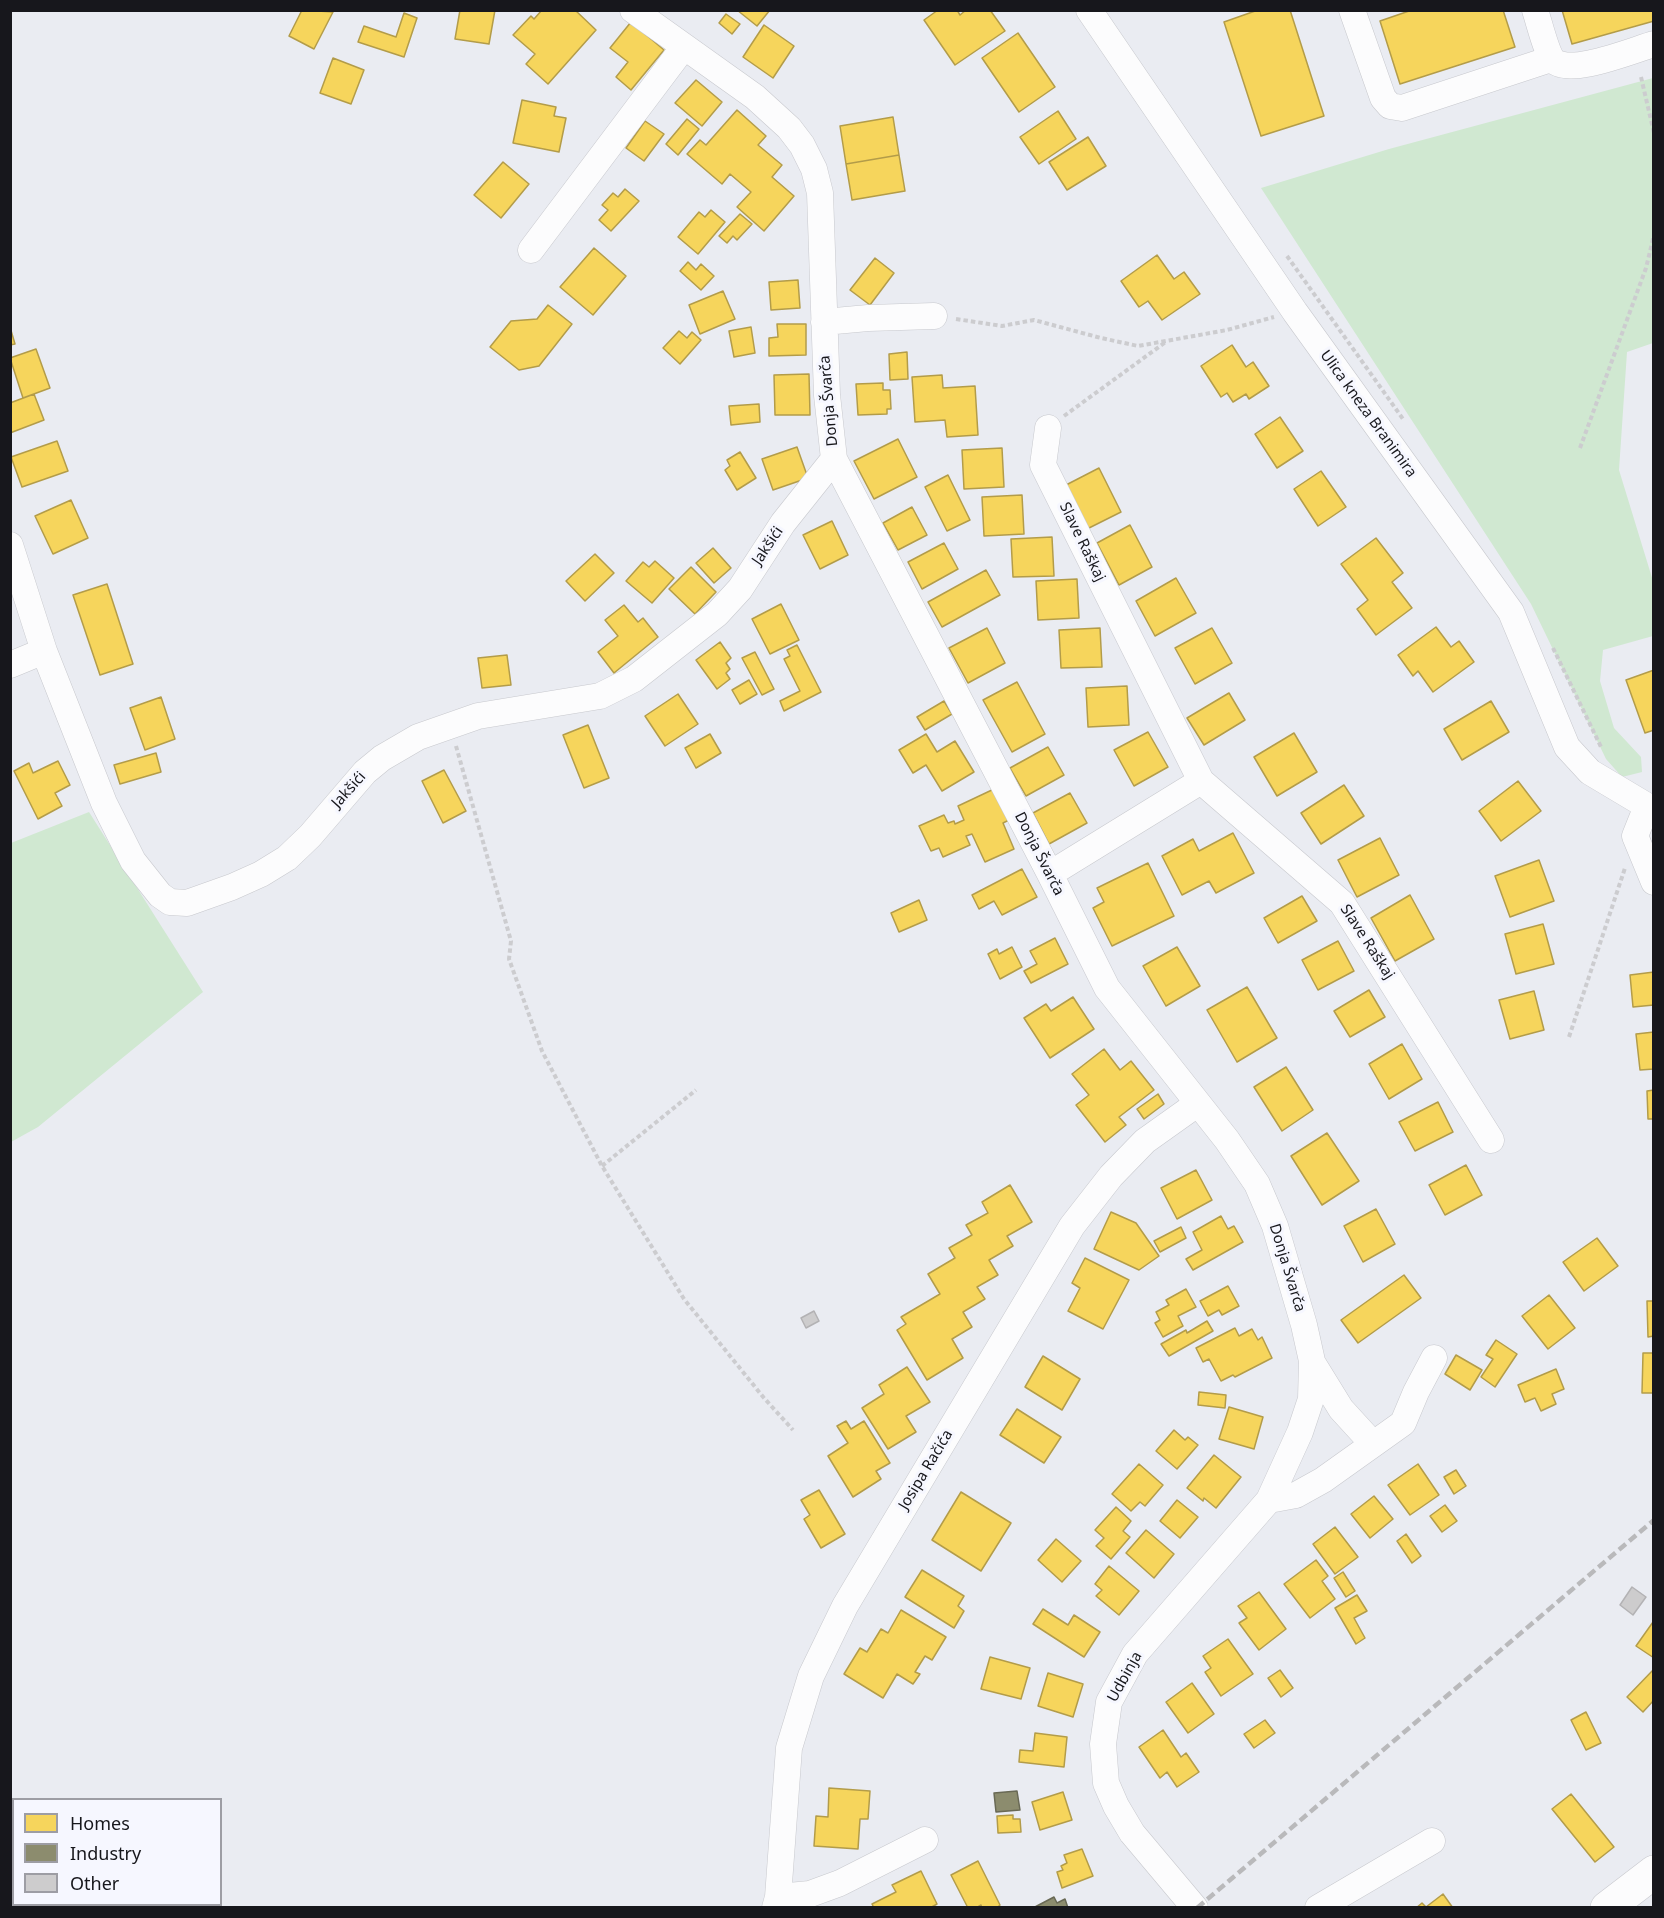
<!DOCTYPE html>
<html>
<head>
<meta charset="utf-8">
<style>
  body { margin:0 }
  #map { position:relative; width:1664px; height:1918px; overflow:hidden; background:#eaecf2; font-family:"Noto Sans",sans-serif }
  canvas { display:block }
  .frame { position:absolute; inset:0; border:12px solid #17171c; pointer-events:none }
  .legend { position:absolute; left:12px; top:1798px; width:210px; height:108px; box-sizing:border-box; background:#f6f7ff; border:2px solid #9d9da4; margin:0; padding:8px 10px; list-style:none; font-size:18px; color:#17171c }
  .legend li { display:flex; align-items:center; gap:12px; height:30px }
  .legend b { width:30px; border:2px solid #9d9da4 }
</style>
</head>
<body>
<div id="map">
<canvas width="1664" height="1918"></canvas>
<div class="frame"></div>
<ul class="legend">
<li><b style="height:16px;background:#f6d55c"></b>Homes</li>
<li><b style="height:16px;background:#8c8c6e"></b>Industry</li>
<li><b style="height:16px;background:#cdcccd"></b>Other</li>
</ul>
</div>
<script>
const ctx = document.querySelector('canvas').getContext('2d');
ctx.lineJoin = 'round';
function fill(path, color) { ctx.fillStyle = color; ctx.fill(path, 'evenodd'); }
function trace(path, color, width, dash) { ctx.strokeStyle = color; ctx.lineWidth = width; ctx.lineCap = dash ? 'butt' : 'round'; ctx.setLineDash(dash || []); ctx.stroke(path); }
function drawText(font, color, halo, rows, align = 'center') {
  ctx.font = font + ' "Noto Sans",sans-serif'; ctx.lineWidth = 6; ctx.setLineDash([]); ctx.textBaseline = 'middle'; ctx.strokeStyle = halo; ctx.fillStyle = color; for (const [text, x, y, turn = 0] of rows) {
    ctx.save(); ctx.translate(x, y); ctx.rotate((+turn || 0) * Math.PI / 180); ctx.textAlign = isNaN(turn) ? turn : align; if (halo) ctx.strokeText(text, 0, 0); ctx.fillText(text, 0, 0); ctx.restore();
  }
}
const green = new Path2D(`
  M1653 78V343L1627 352 1619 470 1653 581V636L1603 650 1600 681 1614 728 1641 757 1642 772 1622 777 1606 759 1531 604 1261 188 1389 149Z
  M89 812 203 992 38 1127 11 1142V843Z
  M10 1805 14 1808V1904H91L94 1907H11Z`);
const homes = new Path2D(`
  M302 10 333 12 314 49 289 36Z
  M460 10H495L489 44 455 39Z
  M542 10H575L596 30 548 84 526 64 535 54 513 35 531 16 534 19Z
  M737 10H770L757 26Z
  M938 10H957L960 15 966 10H990L1005 31 955 65 924 20Z
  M1258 10H1290L1324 116 1261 136 1224 22Z
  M1412 10H1503L1515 47 1400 84 1380 21Z
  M1562 10H1654V21L1572 44Z
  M404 13 417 18 404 57 358 42 364 26 396 37Z
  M726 14 740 24 732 34 719 23Z
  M631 22 664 50 631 90 616 77 628 62 610 48Z
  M764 25 794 46 773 78 743 57Z
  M1018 33 1055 87 1019 112 982 58Z
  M333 58 364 70 351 104 320 93Z
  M696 80 722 102 702 126 675 103Z
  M522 100 556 107 554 116 566 118 559 152 513 143Z
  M737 110 766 136 758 145 782 165 772 177 794 196 764 231 737 207 751 192 730 174 722 184 687 154 700 140 706 145Z
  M1058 111 1076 139 1039 164 1020 137Z
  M893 117 899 155 846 164 840 126Z
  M687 119 699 129 678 155 666 144Z
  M645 121 664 134 644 161 626 148Z
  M1088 137 1106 166 1067 190 1049 162Z
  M899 155 905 191 852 200 846 164Z
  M503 162 529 184 501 218 474 195Z
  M625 189 639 201 611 231 599 220 608 210 602 205 613 193 618 197Z
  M711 210 725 222 698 254 678 237 699 212 705 217Z
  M740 214 752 224 737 240 733 236 727 243 719 236Z
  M594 248 626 276 593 315 560 287Z
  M1157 255 1174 279 1184 272 1200 294 1162 320 1148 301 1139 307 1121 281Z
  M875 258 894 273 870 305 850 290Z
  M688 262 696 270 701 264 714 276 701 290 680 271Z
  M798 280 800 308 771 310 769 282Z
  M723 291 735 319 700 334 689 305Z
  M548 305 572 324 539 366 519 370 490 347 511 321 537 319Z
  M777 324H806V355L769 356V338L778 337Z
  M10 327 15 344 10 345Z
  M751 327 755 353 734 357 729 331Z
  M679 331 687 338 692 332 701 340 680 364 663 348Z
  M1232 345 1246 367 1253 362 1269 386 1249 399 1246 394 1233 402 1227 393 1221 397 1201 366Z
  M36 349 50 388 23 398 10 358Z
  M907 352 908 379 890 380 889 354Z
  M809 374 810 415H775L774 375Z
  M942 375 943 388 975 386 978 435 947 437 945 420 915 422 912 377Z
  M883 383V390H890L891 409H887V414L858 415 856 384Z
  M34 394 44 420 10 433V403Z
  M759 404 760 422 731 425 729 406Z
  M1280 417 1303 451 1277 468 1255 434Z
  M898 439 917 477 874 499 854 461Z
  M57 441 68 471 22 487 11 457Z
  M797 447 808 478 773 490 762 459Z
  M1002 448 1004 487 964 489 962 450Z
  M740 452 756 478 737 490 725 470 730 466 727 460Z
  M1099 468 1121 512 1087 529 1066 485Z
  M1321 471 1346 507 1318 526 1294 489Z
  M948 475 970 520 947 531 925 487Z
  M1022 495 1024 534 984 536 982 497Z
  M71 500 88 538 53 554 35 516Z
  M912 507 927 535 898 550 883 523Z
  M832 521 848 555 820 569 803 535Z
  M1130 525 1152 567 1119 585 1097 543Z
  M1052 537 1054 576 1013 577 1011 539Z
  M1376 538 1403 573 1392 582 1412 608 1376 635 1357 609 1368 600 1341 564Z
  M944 543 958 569 922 589 908 562Z
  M713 548 731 568 714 583 696 563Z
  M595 554 614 573 585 601 566 581Z
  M655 561 674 578 652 603 626 581 643 562 649 567Z
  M691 567 716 592 695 614 669 589Z
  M986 570 1000 595 942 627 928 602Z
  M1176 578 1196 613 1155 636 1136 601Z
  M1077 579 1079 618 1038 620 1036 581Z
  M107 584 133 664 100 675 73 595Z
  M781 604 799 640 770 654 752 619Z
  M624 605 638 622 643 618 658 637 614 673 598 652 618 636 605 620Z
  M1436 627 1451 647 1459 641 1474 662 1433 692 1418 671 1413 676 1398 655Z
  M987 628 1005 663 968 683 949 648Z
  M1100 628 1102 667 1061 668 1059 630Z
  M1212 628 1232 663 1195 684 1175 648Z
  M720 642 731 658 726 663 730 669 726 673 730 679 717 689 696 660Z
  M797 645 821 692 784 711 780 701 800 691 784 659 790 656 787 650Z
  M755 652 774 689 762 695 742 658Z
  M507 655 511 685 482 688 478 658Z
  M1654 670V730L1645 733 1626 680Z
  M749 680 757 694 740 704 732 690Z
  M1017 682 1045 734 1012 752 983 700Z
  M1127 686 1129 725 1088 727 1086 688Z
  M1229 693 1245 720 1204 745 1187 718Z
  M678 694 698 724 665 746 645 716Z
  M161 697 175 739 145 750 130 708Z
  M944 701 952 714 925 730 917 717Z
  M1491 701 1509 732 1462 760 1444 729Z
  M588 725 609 778 584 788 563 735Z
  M1148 732 1168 767 1134 786 1114 750Z
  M1294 733 1317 772 1277 796 1254 757Z
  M710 734 721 753 696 768 685 748Z
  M926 734 937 752 955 741 974 772 942 791 926 765 913 773 899 750Z
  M1048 747 1064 775 1026 796 1010 768Z
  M156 753 161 772 120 784 114 765Z
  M58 761 70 785 55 793 62 806 38 819 14 771 29 763 33 773Z
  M444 770 466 811 443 823 422 781Z
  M1518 781 1541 811 1501 841 1479 811Z
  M1344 785 1364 816 1321 844 1301 813Z
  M994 789 1009 820 1003 823 1014 849 985 862 972 834 966 836 970 845 943 857 939 848 931 851 919 826 944 815 948 823 954 821 955 824 964 820 958 806Z
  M1070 793 1087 823 1049 844 1033 813Z
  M1233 833 1254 873 1216 893 1209 881 1182 895 1162 856 1193 839 1199 851Z
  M1380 838 1399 875 1357 897 1338 860Z
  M1539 860 1554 901 1510 917 1495 876Z
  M1148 863 1174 916 1112 946 1093 908 1104 902 1097 888Z
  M1022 869 1037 897 1002 915 994 901 979 909 972 895Z
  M1410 895 1434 939 1395 961 1371 918Z
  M1302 896 1317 921 1278 943 1264 918Z
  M919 900 927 920 899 932 891 913Z
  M1543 924 1554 964 1516 974 1505 934Z
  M1055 938 1068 964 1031 983 1024 971 1037 964 1030 951Z
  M1338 941 1354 971 1318 990 1302 960Z
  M1012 947 1022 967 1000 979 988 954 997 949 999 954Z
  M1177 947 1200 986 1166 1006 1143 966Z
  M1654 972V1005L1633 1007 1630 975Z
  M1247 987 1277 1038 1237 1062 1207 1010Z
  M1369 990 1385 1017 1350 1037 1334 1011Z
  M1534 991 1544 1030 1510 1039 1499 1000Z
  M1073 997 1094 1029 1050 1058 1024 1018 1046 1004 1051 1011Z
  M1654 1032V1069L1640 1070 1636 1034Z
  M1402 1044 1422 1079 1389 1099 1369 1064Z
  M1104 1049 1120 1070 1131 1061 1154 1090 1119 1117 1126 1125 1105 1142 1076 1105 1089 1095 1072 1074Z
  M1286 1067 1313 1110 1282 1131 1254 1087Z
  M1654 1090V1119H1648L1647 1091Z
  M1158 1094 1164 1104 1144 1119 1137 1109Z
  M1438 1102 1453 1132 1415 1151 1399 1122Z
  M1327 1133 1359 1181 1322 1205 1291 1156Z
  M1466 1165 1482 1195 1445 1215 1429 1185Z
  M1196 1170 1212 1200 1177 1219 1161 1188Z
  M1010 1185 1032 1222 1007 1236 1013 1246 989 1260 998 1275 977 1287 985 1299 963 1312 972 1327 952 1339 963 1358 927 1380 897 1330 906 1324 901 1317 940 1294 928 1274 955 1258 949 1248 972 1235 966 1225 988 1213 982 1202Z
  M1376 1209 1395 1244 1363 1262 1344 1226Z
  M1111 1212 1136 1223 1159 1256 1139 1270 1094 1249Z
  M1221 1216 1228 1229 1234 1226 1243 1242 1193 1270 1186 1259 1202 1250 1193 1232Z
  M1181 1227 1186 1238 1160 1252 1154 1241Z
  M1597 1238 1618 1266 1584 1291 1563 1262Z
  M1085 1258 1129 1280 1103 1329 1068 1311 1080 1288 1072 1283Z
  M1404 1275 1421 1298 1358 1343 1341 1320Z
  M1228 1286 1239 1306 1222 1315 1219 1310 1208 1316 1200 1301Z
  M1186 1289 1196 1307 1178 1316 1183 1326 1163 1337 1155 1323 1160 1320 1156 1312 1169 1305 1166 1300Z
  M1549 1295 1575 1328 1548 1349 1522 1316Z
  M1647 1301H1654V1336L1648 1337Z
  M1207 1321 1213 1331 1169 1356 1161 1344 1186 1330 1187 1333Z
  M1235 1328 1239 1336 1252 1329 1258 1340 1262 1337 1272 1358 1235 1377 1233 1375 1221 1381 1209 1359 1203 1362 1196 1348Z
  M1496 1340 1517 1354 1495 1387 1481 1377 1493 1359 1486 1355Z
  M1643 1353H1654V1393H1642Z
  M1456 1355 1482 1370 1470 1390 1445 1374Z
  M1043 1356 1080 1379 1062 1410 1025 1387Z
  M907 1367 930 1402 906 1416 916 1432 888 1449 862 1408 884 1394 879 1385Z
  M1556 1369 1564 1389 1552 1394 1556 1404 1541 1411 1535 1398 1525 1402 1518 1385Z
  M1199 1392 1226 1395 1225 1408 1198 1405Z
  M1229 1407 1263 1417 1254 1449 1219 1439Z
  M1017 1409 1061 1437 1044 1463 1000 1435Z
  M846 1421 851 1429 864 1421 890 1463 876 1471 881 1479 853 1497 828 1456 848 1443 837 1426Z
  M1174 1430 1185 1440 1188 1437 1198 1445 1177 1469 1156 1451Z
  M1214 1455 1241 1477 1216 1508 1204 1498 1203 1501 1187 1488Z
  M1139 1464 1163 1485 1145 1506 1140 1502 1131 1511 1112 1494Z
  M1418 1464 1439 1495 1410 1515 1388 1485Z
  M1456 1470 1466 1486 1454 1494 1444 1477Z
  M819 1490 845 1534 821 1548 804 1519 810 1515 801 1500Z
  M961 1492 1011 1523 981 1571 932 1540Z
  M1374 1496 1393 1519 1370 1538 1351 1514Z
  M1177 1500 1198 1517 1180 1538 1160 1521Z
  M1445 1505 1457 1521 1442 1532 1430 1516Z
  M1116 1507 1131 1521 1123 1531 1130 1537 1111 1559 1096 1546 1104 1538 1095 1530Z
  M1335 1527 1358 1557 1335 1574 1313 1544Z
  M1146 1530 1174 1554 1154 1578 1126 1553Z
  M1406 1534 1421 1556 1412 1563 1397 1541Z
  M1056 1539 1081 1561 1062 1582 1038 1560Z
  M1316 1560 1328 1576 1322 1581 1335 1599 1310 1618 1284 1584Z
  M1109 1566 1139 1591 1119 1615 1096 1596 1102 1590 1095 1584Z
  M922 1570 964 1596 958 1606 964 1611 954 1628 905 1597Z
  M1343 1572 1355 1591 1346 1597 1334 1578Z
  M1259 1592 1286 1629 1259 1650 1239 1623 1247 1618 1238 1606Z
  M1357 1595 1367 1611 1354 1618 1365 1638 1356 1644 1335 1608Z
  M1043 1609 1068 1625 1074 1615 1100 1632 1084 1657 1033 1624Z
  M901 1610 946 1637 932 1660 925 1656 915 1672 920 1674 913 1684 897 1674 883 1698 844 1674 860 1648 867 1652 881 1629 888 1633Z
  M1653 1622H1654V1658L1636 1646Z
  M1228 1639 1253 1674 1221 1696 1205 1672 1211 1668 1203 1656Z
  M990 1657 1030 1668 1021 1699 981 1689Z
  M1654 1669V1700L1643 1712 1627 1697Z
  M1280 1670 1293 1688 1281 1697 1268 1678Z
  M1048 1673 1083 1684 1073 1717 1038 1706Z
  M1192 1683 1214 1714 1188 1733 1166 1702Z
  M1586 1712 1601 1743 1586 1750 1571 1720Z
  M1265 1720 1275 1733 1254 1748 1244 1734Z
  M1163 1730 1181 1757 1186 1753 1199 1772 1177 1787 1167 1772 1160 1778 1139 1747Z
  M1035 1733 1067 1737 1064 1767 1019 1762 1020 1750 1033 1751Z
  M829 1788 870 1791 868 1819H860L858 1849 814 1846 816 1816 828 1817Z
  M1063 1792 1072 1820 1040 1830 1032 1802Z
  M1571 1794 1614 1847 1595 1862 1552 1809Z
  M1013 1815V1819H1020L1021 1832 998 1833 997 1816Z
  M1082 1849 1093 1876 1062 1888 1057 1872 1063 1870 1061 1866 1067 1863 1064 1855Z
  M978 1861 1000 1905 997 1908H982L981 1905 976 1908H968L951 1875Z
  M921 1871 937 1904 930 1908H874L872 1904 896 1892 892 1885Z
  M1443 1894 1453 1908H1416L1422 1903 1426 1907Z`);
const industry = new Path2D(`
  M1017 1791 1020 1810 996 1812 994 1793Z
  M1054 1897 1057 1903 1065 1899 1068 1908H1033Z`);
const building = new Path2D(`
  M814 1311 819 1321 806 1328 801 1318Z
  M1632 1587 1646 1597 1633 1615 1620 1605Z`);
const path = new Path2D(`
  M1641 77 1654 133
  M1287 256 1403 419
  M956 319 1002 326 1034 320 1101 338 1138 346 1227 330 1274 317
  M1064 416 1167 341
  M1580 448 1646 268 1654 235
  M1553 648 1602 749
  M456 746 511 941 509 959 542 1051 602 1166 684 1299 764 1398 793 1430
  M1569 1037 1625 868
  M602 1166 696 1090`);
const minor = new Path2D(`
  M633 10 755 97 789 128 802 145 814 169 820 193 827 395 834 459 1050 874 1107 988 1227 1140 1257 1184 1275 1226 1304 1325 1312 1361 1311 1399 1300 1432 1269 1500 1135 1654 1109 1702 1103 1744 1106 1783 1116 1806 1132 1833 1195 1908
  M1089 10 1295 312 1511 612 1567 747 1590 772 1647 806
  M1352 10 1383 98 1390 106 1402 108 1551 59
  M1535 10C1539 22 1546 51 1552 59 1566 78 1633 50 1654 44
  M531 250 683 48
  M824 322 868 318 934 316
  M1048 428 1043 465 1201 781 1342 903 1491 1140
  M10 545 44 651 104 803 133 861 160 895 170 902 187 903 232 887 261 874 287 858 310 836 365 772 382 758 418 737 478 716 600 696 634 679 717 614 740 589 783 523 834 459
  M10 665 44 651
  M1647 806 1635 836 1654 882
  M1050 874 1201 781
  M1312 1362 1341 1409 1373 1444
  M1269 1500 1296 1495 1323 1480 1403 1423 1416 1392 1434 1358
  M778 1897 810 1894 840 1883 925 1840
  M775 1908 778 1897 789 1748 811 1676 845 1606 1072 1226 1111 1176 1145 1141 1197 1104
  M1318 1908 1432 1841`);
const major = new Path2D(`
  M1607 1908 1654 1872`);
const rail = new Path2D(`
  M1197 1908 1654 1520`);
const streetNames = [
  ["Donja Švarča",829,401,-95],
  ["Ulica kneza Branimira",1368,414,54],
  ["Slave Raškaj",1082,542,64],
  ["Jakšići",768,546,-56],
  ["Jakšići",349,790,-48],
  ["Donja Švarča",1039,854,63],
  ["Slave Raškaj",1367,942,57],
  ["Donja Švarča",1287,1268,73],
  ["Josipa Račića",926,1470,-59],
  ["Udbinja",1125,1677,-61]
];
fill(green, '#d0e8d1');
fill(homes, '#f6d55c');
trace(homes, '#b39c49', 1.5);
fill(industry, '#8c8c6e');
trace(industry, '#696955', 1.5);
fill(building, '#cdcccd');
trace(building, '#b3b2b4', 1.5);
trace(minor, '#c7c8cd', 27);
trace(major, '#c7c8cd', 34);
trace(path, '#cccccf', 4, [4.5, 3]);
trace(minor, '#fcfcfd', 26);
trace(major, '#fcfcfd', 33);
trace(rail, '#b9b9bb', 4.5, [9, 4.5]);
drawText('15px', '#17171c', '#f6f7ff', streetNames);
</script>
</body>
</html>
